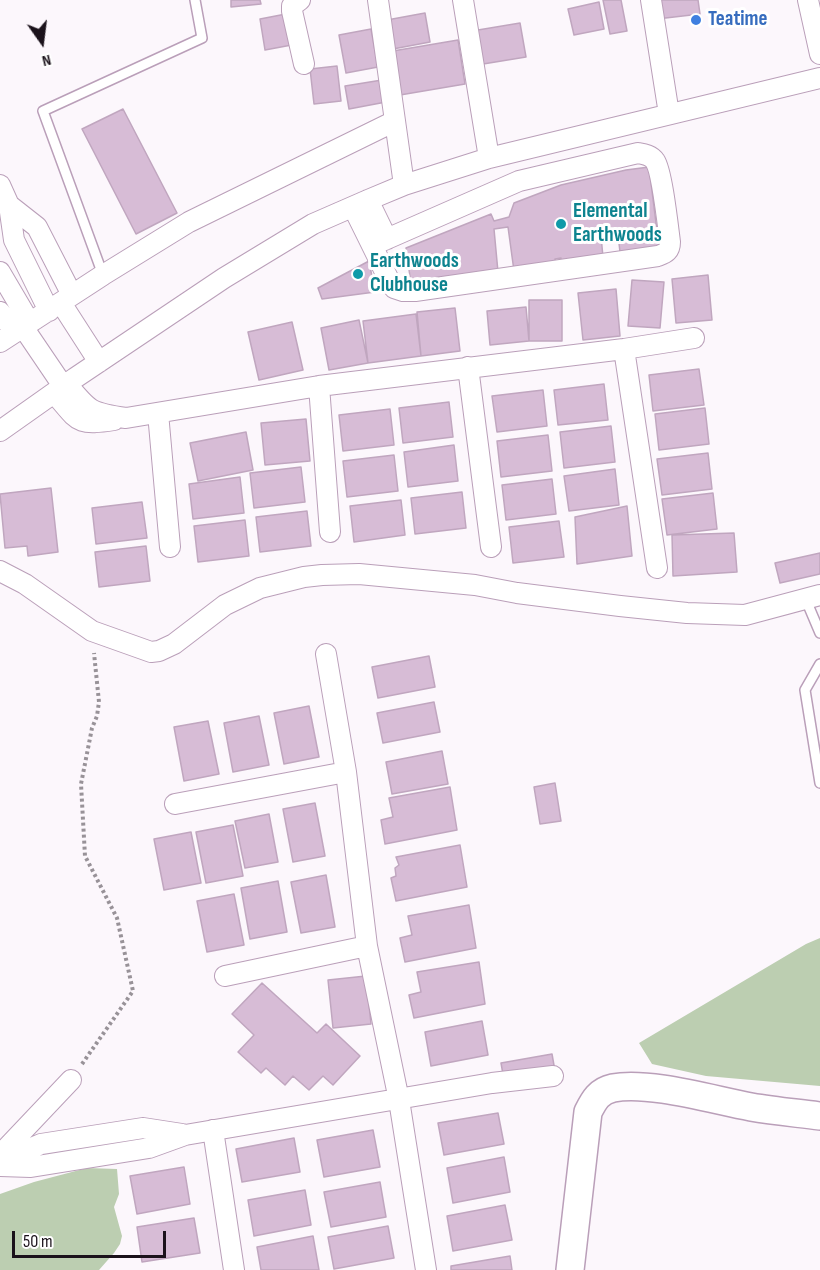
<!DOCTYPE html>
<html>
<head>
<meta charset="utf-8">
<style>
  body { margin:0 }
  #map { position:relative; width:820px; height:1270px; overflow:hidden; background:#fcf7fc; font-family:"Sofia Sans Condensed",sans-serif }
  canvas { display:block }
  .north { position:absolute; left:12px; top:12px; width:60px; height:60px; -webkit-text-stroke:4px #fff; paint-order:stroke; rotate:166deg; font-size:16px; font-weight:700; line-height:24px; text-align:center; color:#1b121b }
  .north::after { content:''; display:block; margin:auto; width:21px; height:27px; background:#1b121b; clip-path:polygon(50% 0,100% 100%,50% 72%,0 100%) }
  .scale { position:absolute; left:12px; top:1231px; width:154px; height:27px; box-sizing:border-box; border:3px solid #1b121b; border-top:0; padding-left:8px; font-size:18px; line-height:21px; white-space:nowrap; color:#1b121b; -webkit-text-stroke:4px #fff; paint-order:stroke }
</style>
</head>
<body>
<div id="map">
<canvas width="820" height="1270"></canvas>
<div class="north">N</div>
<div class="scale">50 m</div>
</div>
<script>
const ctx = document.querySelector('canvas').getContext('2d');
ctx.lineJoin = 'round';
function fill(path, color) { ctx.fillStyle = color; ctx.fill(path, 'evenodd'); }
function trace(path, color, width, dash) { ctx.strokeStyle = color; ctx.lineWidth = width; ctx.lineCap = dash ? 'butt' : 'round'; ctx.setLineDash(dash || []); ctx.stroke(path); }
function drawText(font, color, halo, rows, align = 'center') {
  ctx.font = font + ' "Sofia Sans Condensed",sans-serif'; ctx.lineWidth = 6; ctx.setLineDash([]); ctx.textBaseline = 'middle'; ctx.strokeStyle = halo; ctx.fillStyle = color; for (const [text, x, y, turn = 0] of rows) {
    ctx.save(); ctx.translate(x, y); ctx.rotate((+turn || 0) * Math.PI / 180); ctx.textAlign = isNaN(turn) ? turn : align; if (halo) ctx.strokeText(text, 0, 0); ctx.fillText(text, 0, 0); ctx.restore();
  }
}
const green = new Path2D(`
  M820 938V1086L706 1076 652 1064 639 1043 806 944Z
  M87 1168 117 1169 119 1194 114 1207 122 1236 120 1244 114 1253 99 1270H0V1194L34 1182Z`);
const building = new Path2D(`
  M231 0H260L261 4 231 7Z
  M603 0H621L627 31 610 34Z
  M654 0H698L700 14 657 19Z
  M599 2 604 29 574 35 568 9Z
  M291 13 297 44 265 50 260 19Z
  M425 13 430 42 393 49 387 20Z
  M520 23 526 57 477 65 472 31Z
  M371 29 378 67 346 73 339 35Z
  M458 40 465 84 400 95 393 51Z
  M337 66 341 101 314 104 310 69Z
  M382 80 386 102 349 109 345 86Z
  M123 109 177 213 136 234 82 129Z
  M649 167 659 247 620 252 618 235 601 236 603 257 561 264V258L555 259 556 264 514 271 508 227 494 229 498 272 411 284 406 248 491 214 494 221 509 217 514 203 561 185 626 170Z
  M369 261 375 292 322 299 318 288Z
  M708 275 712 320 676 323 672 279Z
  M632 280 664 282 660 328 628 326Z
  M616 289 620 336 583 340 578 293Z
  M529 300H562V341H529Z
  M526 307 529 341 490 345 487 311Z
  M455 308 460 351 421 356 417 312Z
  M416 314 421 356 368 363 363 321Z
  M359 320 368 363 329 370 321 328Z
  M292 322 303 370 259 380 248 332Z
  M699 369 704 405 653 411 649 375Z
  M604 384 608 420 558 425 554 390Z
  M543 390 547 426 497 432 492 396Z
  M449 402 453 437 403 443 399 408Z
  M705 408 709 444 659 450 655 414Z
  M390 409 394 445 343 451 339 415Z
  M306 419 310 461 265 465 261 423Z
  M611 426 615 462 564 468 560 432Z
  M246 432 253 470 198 481 190 443Z
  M548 435 552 471 501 477 497 441Z
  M454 445 458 481 408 487 404 452Z
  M708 453 712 489 662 495 657 459Z
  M394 455 398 491 347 497 343 461Z
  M301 467 305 502 254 508 250 473Z
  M615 469 619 505 569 511 564 476Z
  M240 477 244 513 193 519 189 484Z
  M552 479 556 514 506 520 502 485Z
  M51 488 58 552 28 556 27 546 5 548 0 494Z
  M462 492 466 528 415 534 411 498Z
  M713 493 717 529 667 535 662 499Z
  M401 500 405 535 354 542 350 506Z
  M142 502 147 538 96 544 92 508Z
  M627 506 632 556 577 564 575 517Z
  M307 511 311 546 260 552 256 517Z
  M245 520 249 556 198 562 194 526Z
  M559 521 564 557 513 563 509 527Z
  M734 533 737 572 673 576 672 535Z
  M146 546 150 581 99 587 95 552Z
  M820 553V574L780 583 775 563Z
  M429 656 435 687 378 698 372 667Z
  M434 702 440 732 383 743 377 713Z
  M309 706 319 757 284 764 274 713Z
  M259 716 269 765 233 772 224 723Z
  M208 721 219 774 184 781 174 727Z
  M442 751 448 784 392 794 386 762Z
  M555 783 561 821 540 824 534 787Z
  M450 787 457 830 385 844 381 820 393 817 389 798Z
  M315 803 325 856 293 862 283 809Z
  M269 814 278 862 245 868 235 821Z
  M233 825 243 876 206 883 196 832Z
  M191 832 201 883 164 890 154 839Z
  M460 845 467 887 396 901 391 878 396 876 395 868 399 865 396 857Z
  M326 875 335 927 301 933 291 882Z
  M278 881 287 932 250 939 241 888Z
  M234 894 244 945 207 952 197 901Z
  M469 905 476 948 405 962 400 938 412 935 408 916Z
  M479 962 485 1004 414 1018 409 995 421 992 417 972Z
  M366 976 371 1024 333 1028 328 980Z
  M262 983 317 1033 326 1024 360 1056 333 1085 323 1076 309 1090 293 1076 285 1085 266 1068 261 1073 238 1052 254 1035 232 1014Z
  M482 1021 488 1055 431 1066 425 1032Z
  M552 1054 555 1071 504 1080 501 1063Z
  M498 1113 504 1144 444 1155 438 1123Z
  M373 1130 380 1167 324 1177 317 1140Z
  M294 1138 300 1172 242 1182 236 1149Z
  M504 1157 510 1192 453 1203 447 1168Z
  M184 1167 190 1204 137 1214 130 1176Z
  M380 1182 386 1217 331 1227 324 1192Z
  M305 1190 311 1225 254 1236 248 1200Z
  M505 1205 512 1240 453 1251 447 1216Z
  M194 1218 200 1253 142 1262 137 1227Z
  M388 1226 394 1258 334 1269 328 1237Z
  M313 1236 319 1270H261L257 1247Z
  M510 1256 512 1270H451V1266Z`);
const path = new Path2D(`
  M82 1064 133 991 117 918 85 856 81 784 92 728 97 716 99 702 94 653`);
const lane = new Path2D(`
  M103 275 43 111 202 38 195 0
  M806 600 820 633
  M820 664 805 690 820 783`);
const street = new Path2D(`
  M300 0 292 6V11L304 64
  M378 0 404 185
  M463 0 489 158
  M651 0 669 114
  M808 0 820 54
  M0 185 9 205 14 240 49 311
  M368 200 387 239
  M9 205 37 227 72 295
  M353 207 390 282 394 288 403 291H415L658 256C666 253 670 251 670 242 668 227 662 171 655 161 651 155 644 154 638 153L519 181 373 245
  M0 272 30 323
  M61 303 99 362
  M0 312 15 332
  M23 327 63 386
  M0 342 103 275 189 222 395 121
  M624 349 657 568
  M468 367 491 547
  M67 384C89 411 90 413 126 418L319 386 624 349 694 338
  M319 386 330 532
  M54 393C79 421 75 426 114 420
  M158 413 170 547
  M0 431 75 378 224 278 313 224 368 200 404 185 489 158 820 78
  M0 571 25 584 92 631 151 652 159 651 174 644 225 605 260 588 304 577 322 575 359 574 475 585 517 593 620 606 687 613 745 615 820 595
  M326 654 346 772 367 946 399 1100 426 1270
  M175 804 346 772
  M225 976 367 946
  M213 1130 234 1270
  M0 1155 71 1080
  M0 1162 41 1144 143 1128 182 1134
  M0 1166 31 1167 149 1148 185 1135 492 1083 553 1076`);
const secondary = new Path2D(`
  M570 1270 588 1112C594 1100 599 1091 613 1088 649 1081 713 1100 751 1107 774 1111 797 1113 820 1116`);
const markers = [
  [696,20,6,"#3f7fe0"],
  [561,224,6,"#0f9aa8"],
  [358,274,6,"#0f9aa8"]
];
const shopNames = [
  ["Teatime",708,20]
];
const cultureNames = [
  ["Elemental",573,212],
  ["Earthwoods",573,236],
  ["Earthwoods",370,262],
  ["Clubhouse",370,286]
];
fill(green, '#bcceb1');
fill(building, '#d7bcd6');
trace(building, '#c0a6bf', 1.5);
trace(lane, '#ba9fb9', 12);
trace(street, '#ba9fb9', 22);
trace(secondary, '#ba9fb9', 30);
trace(path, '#989298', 4, [3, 3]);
trace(lane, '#fff', 9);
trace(street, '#fff', 20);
trace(secondary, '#fff', 27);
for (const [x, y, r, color] of markers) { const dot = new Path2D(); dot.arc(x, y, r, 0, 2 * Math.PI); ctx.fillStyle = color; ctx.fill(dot); trace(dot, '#fff', 2); }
drawText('bold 21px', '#366cbe', '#fff', shopNames, 'left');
drawText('bold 21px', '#0d838f', '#fff', cultureNames, 'left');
</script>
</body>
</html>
